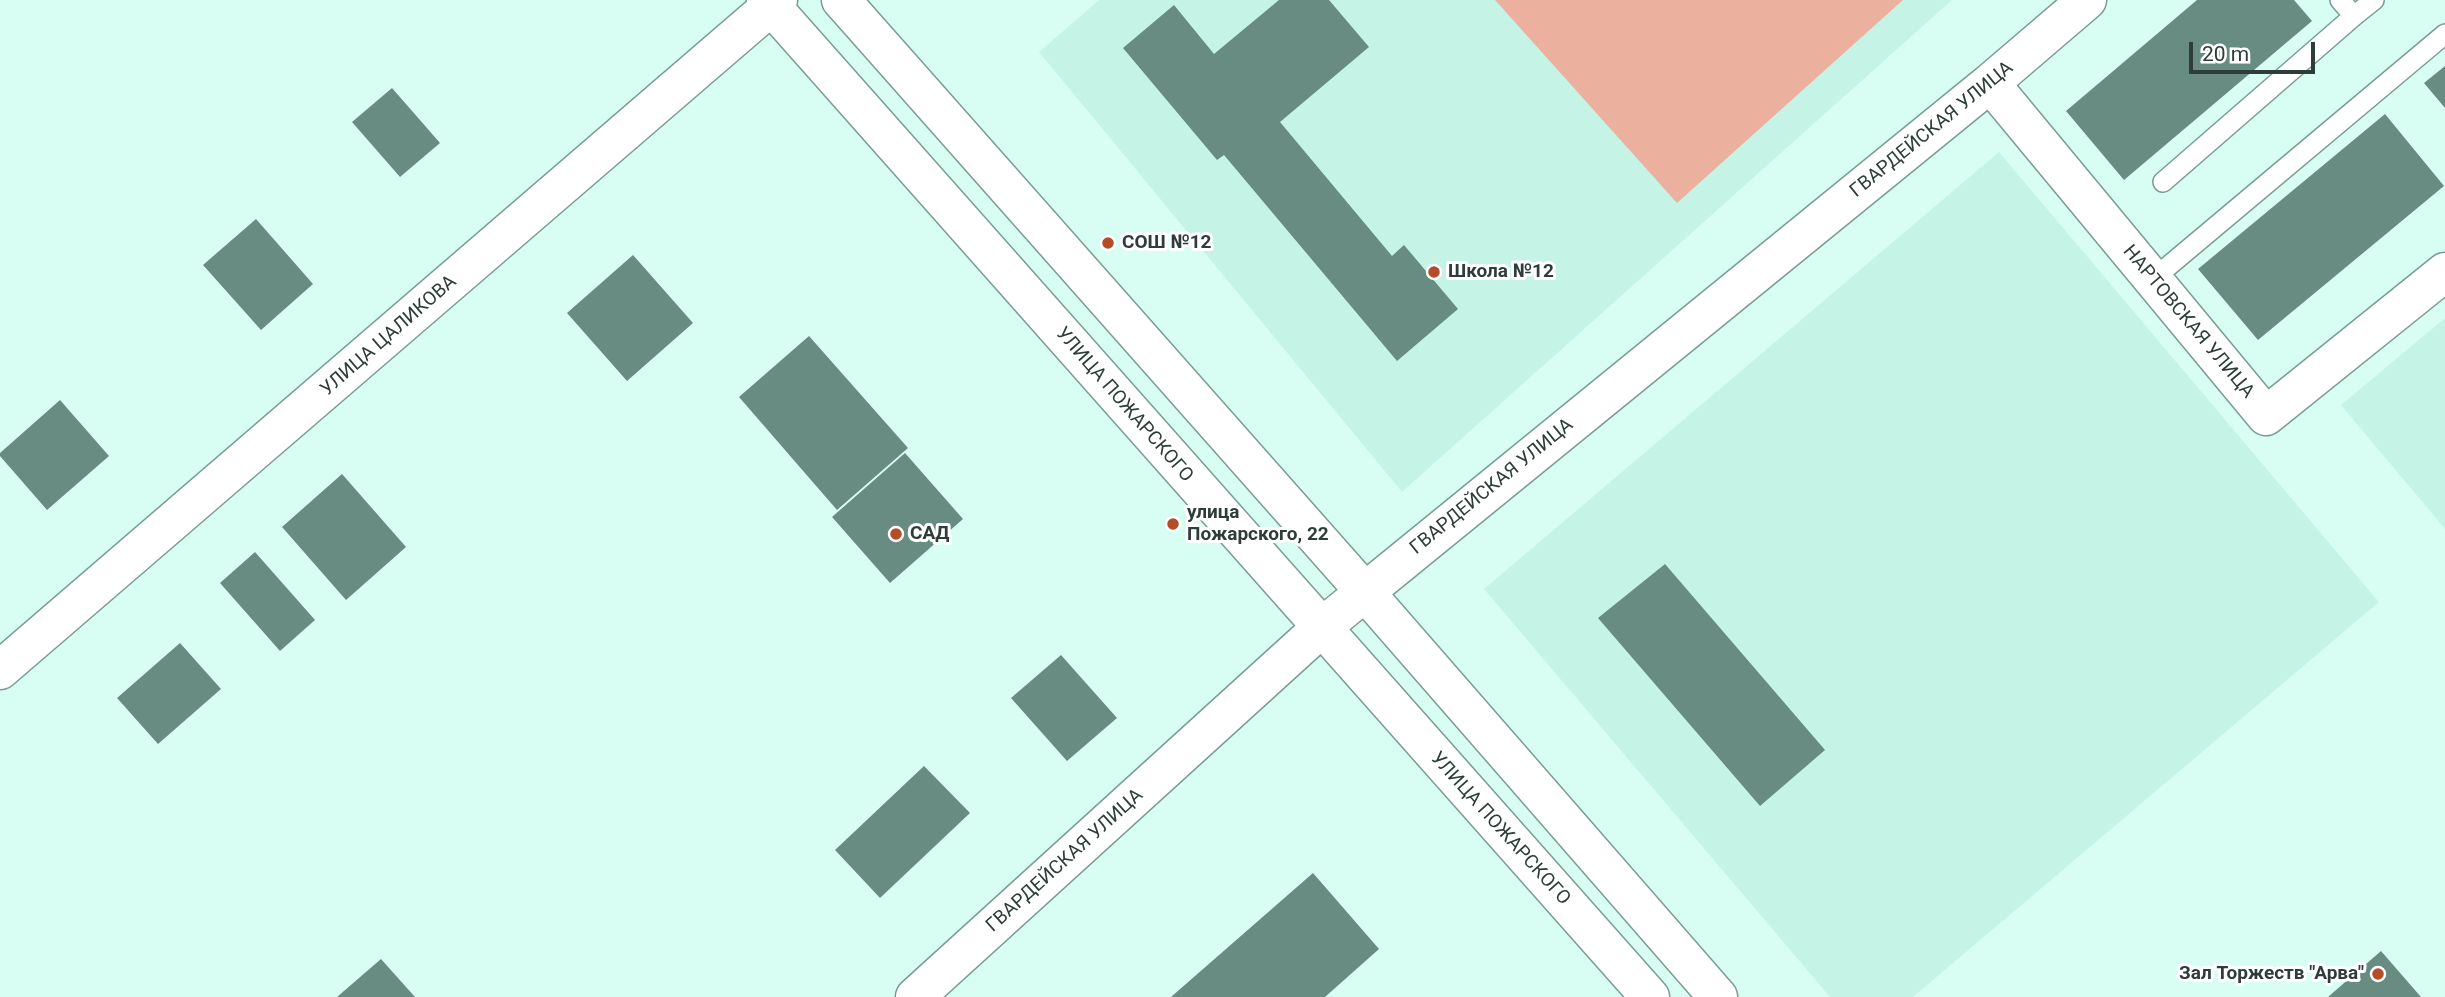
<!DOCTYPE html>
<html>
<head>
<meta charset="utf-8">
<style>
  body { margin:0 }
  #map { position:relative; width:2445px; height:997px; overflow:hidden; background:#d8fef3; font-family:Roboto,sans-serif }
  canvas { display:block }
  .scale { position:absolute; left:2189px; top:42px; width:126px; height:32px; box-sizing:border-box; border:4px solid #2e3d39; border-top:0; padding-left:9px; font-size:21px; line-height:24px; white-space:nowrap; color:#2e3d39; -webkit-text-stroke:5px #fff; paint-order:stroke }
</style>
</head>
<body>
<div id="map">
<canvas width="2445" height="997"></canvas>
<div class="scale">20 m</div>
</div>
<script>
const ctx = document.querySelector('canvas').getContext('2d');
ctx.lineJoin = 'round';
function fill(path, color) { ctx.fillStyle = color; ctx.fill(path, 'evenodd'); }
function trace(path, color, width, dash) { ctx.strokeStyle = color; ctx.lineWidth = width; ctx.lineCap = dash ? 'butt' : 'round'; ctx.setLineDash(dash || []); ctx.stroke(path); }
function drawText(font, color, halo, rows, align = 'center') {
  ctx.font = font + ' Roboto,sans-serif'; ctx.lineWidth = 6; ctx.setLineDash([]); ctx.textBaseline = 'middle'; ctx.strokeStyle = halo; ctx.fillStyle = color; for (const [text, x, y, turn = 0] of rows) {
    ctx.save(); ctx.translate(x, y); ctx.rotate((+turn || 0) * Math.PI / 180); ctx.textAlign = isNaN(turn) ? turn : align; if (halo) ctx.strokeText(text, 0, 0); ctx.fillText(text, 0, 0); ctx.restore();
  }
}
const built = new Path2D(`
  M1099 0H1952L1402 492 1039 52Z
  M1999 152 2379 602 1913 997H1830L1484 589Z
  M2445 318V529L2341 405Z`);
const green = new Path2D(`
  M1495 0H1903L1677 203Z`);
const building = new Path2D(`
  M1279 0H1329L1369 47 1280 122 1392 256 1404 245 1458 309 1397 361 1224 155 1217 160 1123 48 1174 5 1214 54Z
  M2197 0H2294L2312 21 2124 180 2066 111Z
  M2445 66V108L2424 83Z
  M392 88 440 143 400 177 352 122Z
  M2385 114 2444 186 2258 340 2198 269Z
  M256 219 313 284 261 330 203 265Z
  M633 255 693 323 627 381 567 313Z
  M809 336 908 448 837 510 739 397Z
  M60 400 109 456 47 510 0 456V453Z
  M905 453 963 519 890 583 832 517Z
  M342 474 406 547 346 600 282 527Z
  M255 552 315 620 280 651 220 583Z
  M1665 564 1825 750 1760 806 1598 618Z
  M180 643 221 689 158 744 117 698Z
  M1061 655 1117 718 1067 761 1011 698Z
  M924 766 970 813 880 898 835 850Z
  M1313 873 1379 949 1325 997H1171Z
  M2381 951 2421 997H2328Z
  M381 959 415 997H337Z`);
const service = new Path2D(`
  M2354 16 2374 0
  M2163 182 2354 16 2340 0
  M2153 279 2445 34`);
const minor = new Path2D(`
  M1990 83 2266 416 2445 272
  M1365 592 1990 83 2087 0
  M0 670 778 0`);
const tertiary = new Path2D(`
  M915 997 1321 628 1365 592`);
const primary = new Path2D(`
  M766 0 1650 997
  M841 0 1365 592 1718 997`);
const markers = [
  [1108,243,7,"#b44d27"],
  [1434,272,7,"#b44d27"],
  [1173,524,7,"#b44d27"],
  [896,534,7,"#b44d27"],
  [2378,974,7,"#b44d27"]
];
const streetNames = [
  ["ГВАРДЕЙСКАЯ УЛИЦА",1932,130,-39],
  ["НАРТОВСКАЯ УЛИЦА",2188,322,50],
  ["УЛИЦА ЦАЛИКОВА",389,336,-41],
  ["УЛИЦА ПОЖАРСКОГО",1124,405,49],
  ["ГВАРДЕЙСКАЯ УЛИЦА",1492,487,-39],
  ["УЛИЦА ПОЖАРСКОГО",1500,829,48],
  ["ГВАРДЕЙСКАЯ УЛИЦА",1065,861,-42]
];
const poiNames = [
  ["СОШ №12",1122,243],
  ["Школа №12",1448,272],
  ["улица",1187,513],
  ["Пожарского, 22",1187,535],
  ["САД",910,534],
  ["Зал Торжеств \"Арва\"",2364,974,"right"]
];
fill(built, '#c5f4e7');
fill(green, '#ebb19e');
fill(building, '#688b82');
trace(service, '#799c93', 22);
trace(minor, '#799c93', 41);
trace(tertiary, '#799c93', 41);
trace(primary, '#799c93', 41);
trace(service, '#fff', 19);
trace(minor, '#fff', 38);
trace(tertiary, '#fff', 38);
trace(primary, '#fff', 38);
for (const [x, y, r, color] of markers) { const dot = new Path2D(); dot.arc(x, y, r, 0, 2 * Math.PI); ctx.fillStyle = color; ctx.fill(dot); trace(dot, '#fff', 2.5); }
drawText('19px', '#2e3d39', '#fff', streetNames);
drawText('bold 19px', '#2e3d39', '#fff', poiNames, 'left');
</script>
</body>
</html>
